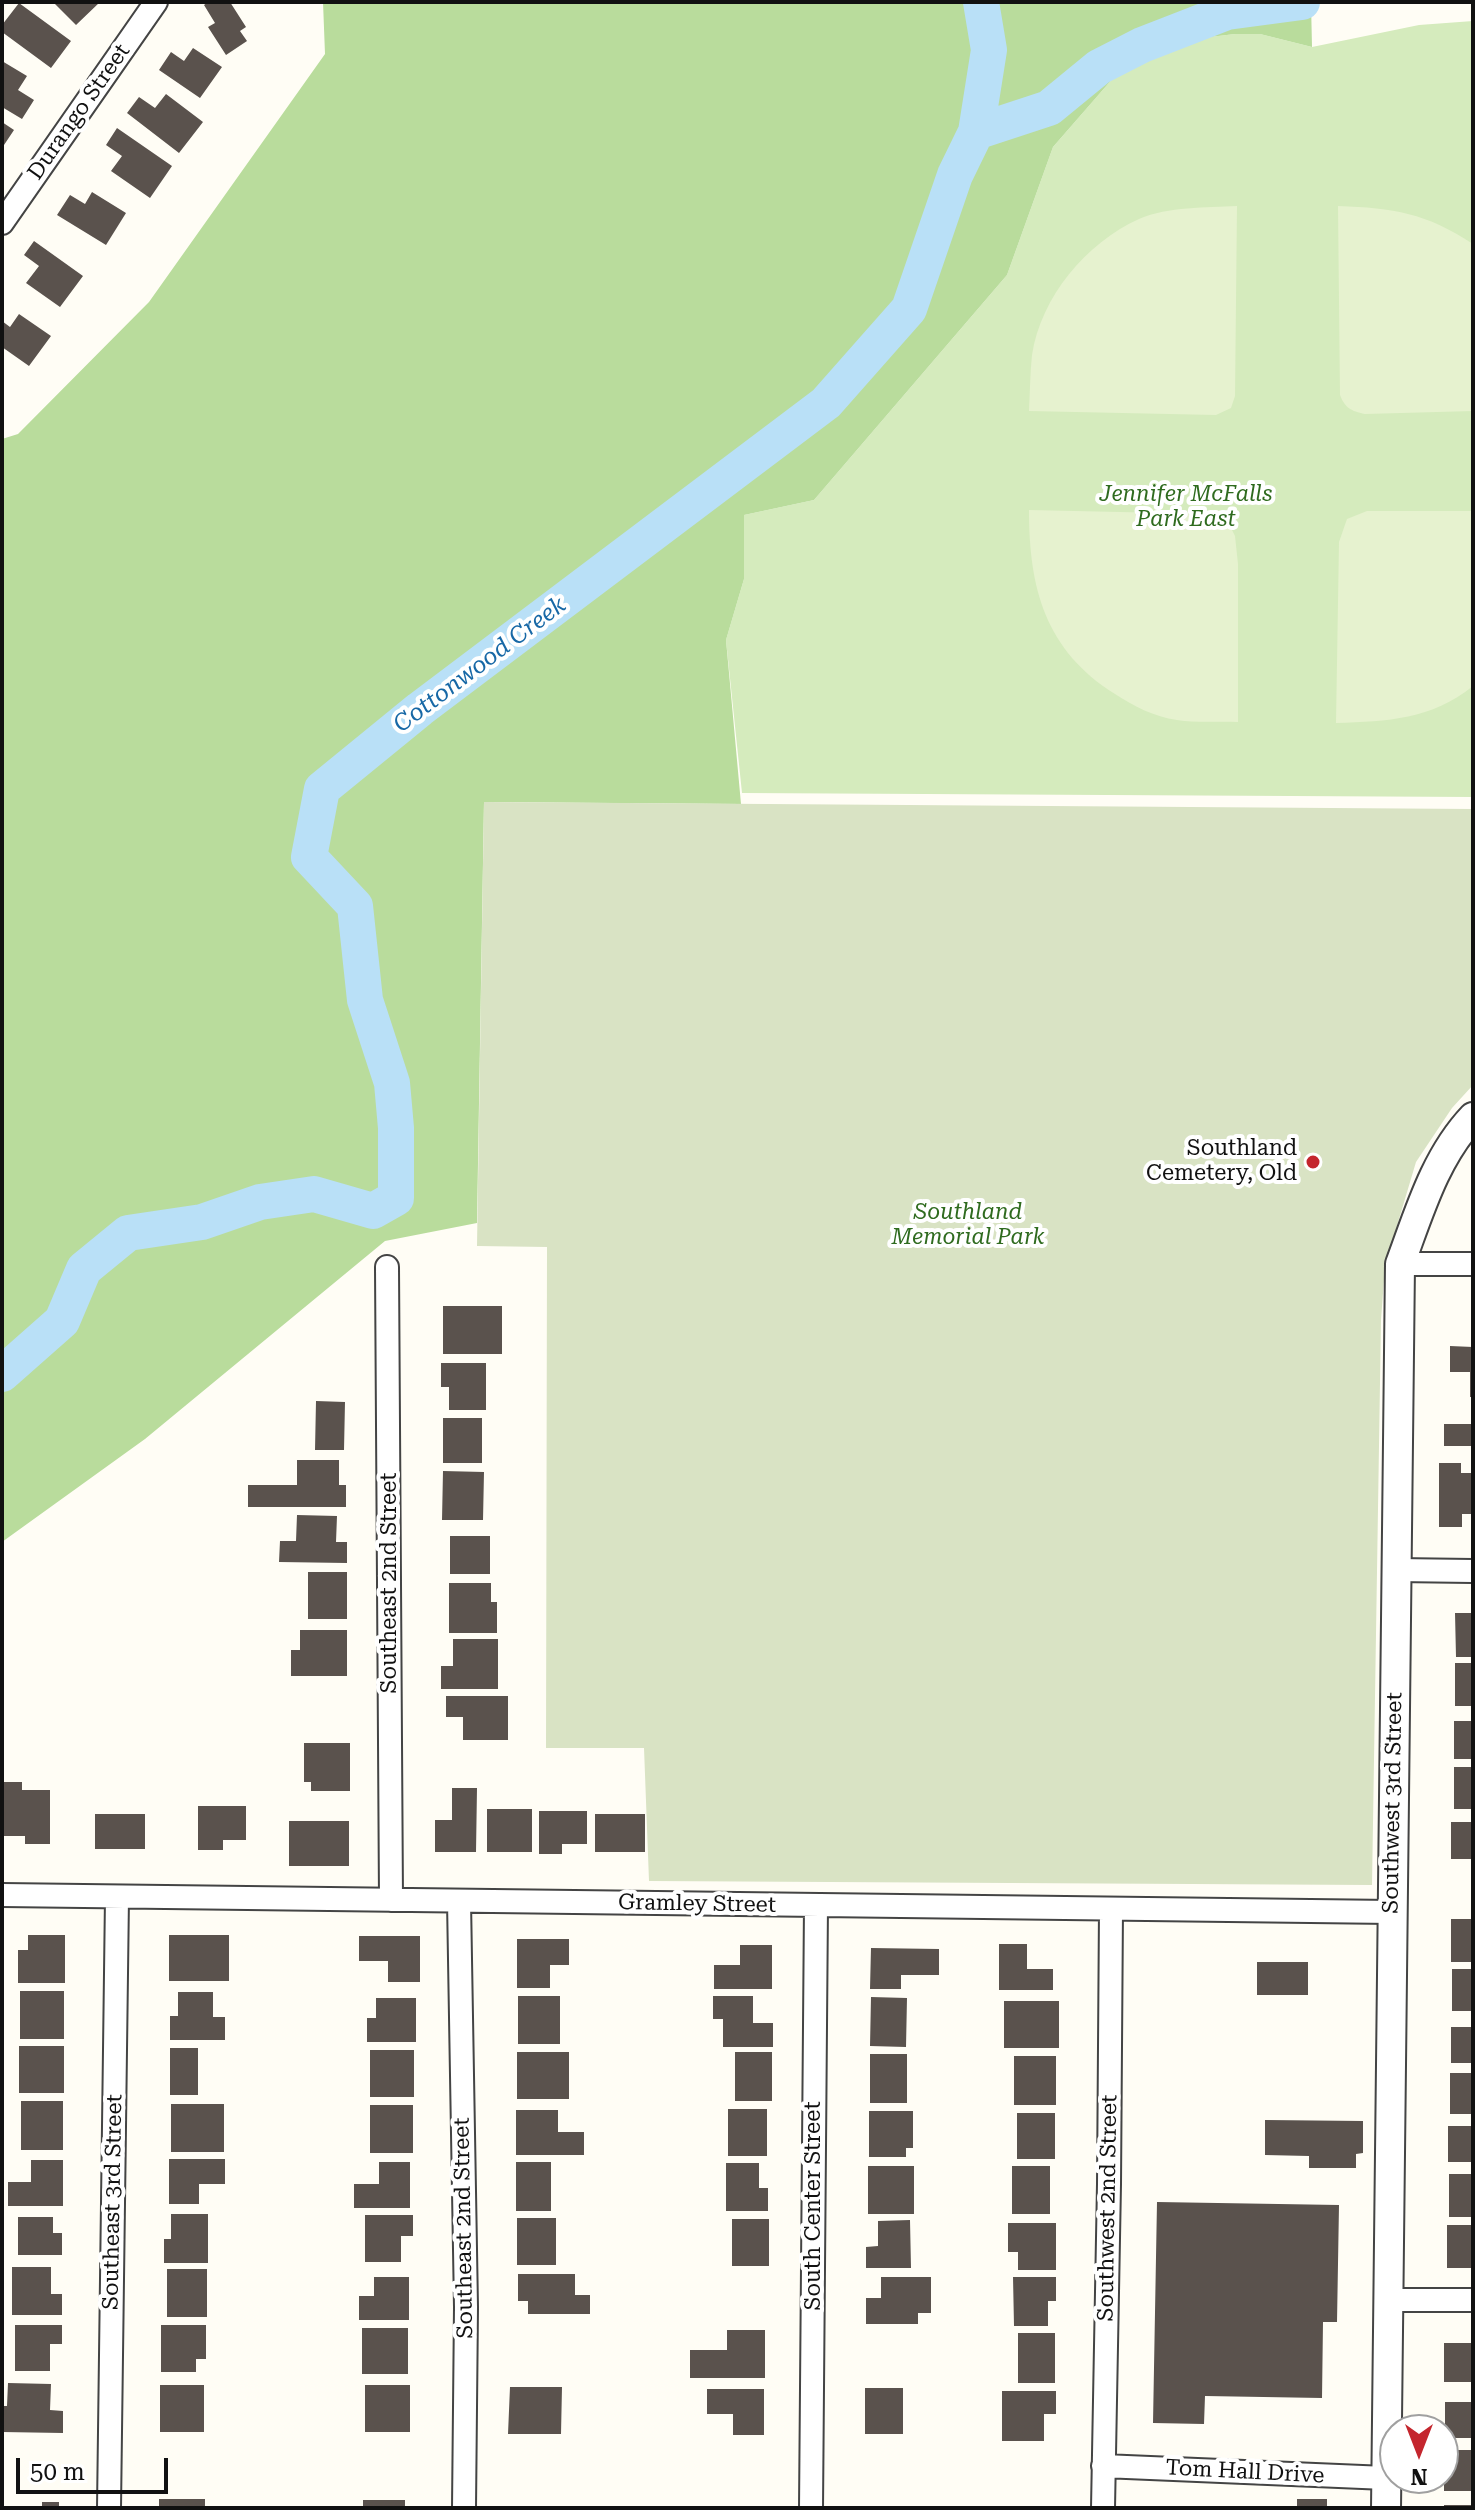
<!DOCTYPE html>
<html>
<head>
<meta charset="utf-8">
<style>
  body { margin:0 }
  #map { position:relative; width:1475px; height:2510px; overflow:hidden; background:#fffdf5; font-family:"Roboto Serif",serif }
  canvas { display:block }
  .frame { position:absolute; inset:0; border:4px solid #111; pointer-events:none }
  .north { position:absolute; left:1379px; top:2414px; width:80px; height:80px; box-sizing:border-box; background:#fff; border:2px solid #a0a0a0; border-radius:50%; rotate:180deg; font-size:22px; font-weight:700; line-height:32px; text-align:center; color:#111 }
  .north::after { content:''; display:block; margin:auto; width:28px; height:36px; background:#c4262e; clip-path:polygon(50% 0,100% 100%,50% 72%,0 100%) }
  .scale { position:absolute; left:16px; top:2458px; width:152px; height:36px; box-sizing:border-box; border:4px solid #111; border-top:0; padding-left:10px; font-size:24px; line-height:28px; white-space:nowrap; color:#111; -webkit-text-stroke:6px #fff; paint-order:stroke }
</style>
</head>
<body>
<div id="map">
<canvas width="1475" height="2510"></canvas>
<div class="frame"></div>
<div class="north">N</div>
<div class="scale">50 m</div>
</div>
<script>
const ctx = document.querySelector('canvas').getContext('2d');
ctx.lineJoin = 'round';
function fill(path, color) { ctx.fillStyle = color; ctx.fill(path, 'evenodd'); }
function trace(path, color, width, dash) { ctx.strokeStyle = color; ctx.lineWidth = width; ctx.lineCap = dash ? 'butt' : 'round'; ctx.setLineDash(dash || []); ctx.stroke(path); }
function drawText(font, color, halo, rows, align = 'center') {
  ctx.font = font + ' "Roboto Serif",serif'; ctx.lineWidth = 8; ctx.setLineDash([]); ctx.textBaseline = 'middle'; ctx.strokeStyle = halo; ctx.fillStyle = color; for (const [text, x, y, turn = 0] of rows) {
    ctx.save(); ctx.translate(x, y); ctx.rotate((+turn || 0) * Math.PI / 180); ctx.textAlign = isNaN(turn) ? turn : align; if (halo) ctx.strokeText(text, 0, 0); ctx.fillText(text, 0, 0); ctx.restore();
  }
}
const green = new Path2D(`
  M1473 21V797L742 793 726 640 744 579V515L814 500 1007 275 1053 147 1142 45 1235 34H1260L1312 47 1419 25Z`);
const forest = new Path2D(`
  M323 2H1311L1312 47 1260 34H1235L1142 45 1053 147 1007 275 814 500 744 515V579L726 640 741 804 484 802 477 1223 385 1241 145 1439 2 1542V586L4 583 2 439 18 434 149 302 325 54Z`);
const cemetery = new Path2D(`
  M484 802 1473 809V1085L1452 1108 1416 1162 1385 1266 1381 1320 1372 1885 649 1881 644 1748H546L547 1247 477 1246Z`);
const pitch = new Path2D(`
  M1237 206 1235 396 1231 408 1216 415 1029 411C1030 392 1030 373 1032 355 1041 297 1086 243 1139 219 1169 206 1206 208 1237 206Z
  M1338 206C1394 208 1426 213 1473 244V411L1365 414C1351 411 1345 408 1340 395Z
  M1029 510 1211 514 1226 518 1235 536 1238 564V722C1218 721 1196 723 1177 720 1154 717 1134 706 1115 694 1045 650 1029 588 1029 510Z
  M1367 511H1473V686C1431 720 1388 721 1336 723L1339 542 1347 519Z`);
const river = new Path2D(`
  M976 132 989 50 981 2
  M2 1374 62 1321 84 1269 128 1233 202 1222 260 1202 314 1194 373 1211 396 1198V1128L392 1083 365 1000 355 906 309 857 322 789 420 709 826 403 909 309 955 175 976 132 1049 108 1099 67 1142 45 1227 12 1302 2`);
const building = new Path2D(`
  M53 2H100L76 25Z
  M208 2H230L246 27 240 31 247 41 226 55 208 27 215 23 204 5Z
  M19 3 71 41 51 68 2 32V25Z
  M193 48 222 67 200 98 159 70 171 52 184 61Z
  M2 61 27 76 18 90 34 100 22 119 2 107Z
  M166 94 203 122 179 153 127 113 139 97 155 108Z
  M2 122 14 130 2 148Z
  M117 128 172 166 150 198 111 171 122 156 106 145Z
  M92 192 126 213 106 245 57 215 70 195 85 204Z
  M34 241 83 276 60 307 26 283 39 266 24 255Z
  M19 314 51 336 29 366 2 347V321L10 327Z
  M443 1306H502V1354H443Z
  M1450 1346 1473 1347V1397H1470V1372H1450Z
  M441 1363H486V1410H449V1387H441Z
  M316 1401 345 1402 344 1450H315Z
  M443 1418H482V1463H443Z
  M1444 1424H1473V1446H1444Z
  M297 1460H339V1485H346V1507H248V1485H297Z
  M1439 1463H1461V1473H1473V1514H1462V1527H1439Z
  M443 1471 484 1472 483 1520H442Z
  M297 1515 337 1516 336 1542H347V1563L279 1562 280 1541H296Z
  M450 1536H490V1574H450Z
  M308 1572H347V1619H308Z
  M449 1583H491V1602H497V1633H449Z
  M1455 1613H1473V1657H1456Z
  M300 1630H347V1676H291V1650H300Z
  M453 1639H498V1689H441V1666H453Z
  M1455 1663H1473V1706H1455Z
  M446 1696H508V1740H463V1717H446Z
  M1454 1721H1473V1759H1454Z
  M304 1743H350V1791H311V1782H304Z
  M1454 1767H1473V1809H1454Z
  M2 1782H22V1790H50V1844H25V1836H2Z
  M452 1788H477L476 1852H435V1820H452Z
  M198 1806H246V1840H223V1850H198Z
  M487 1809H532V1852H487Z
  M539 1811H587V1844H562V1854H539Z
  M95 1814H145V1849H95Z
  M595 1814H645V1852H595Z
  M289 1821H349V1866H289Z
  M1451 1822H1473V1859H1451Z
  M1451 1919H1473V1962H1451Z
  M28 1935H65V1983H18V1950H28Z
  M169 1935H229V1981H169Z
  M359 1936H420V1982H388V1961H359Z
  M517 1939H569V1965H550V1988H517Z
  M999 1944H1027V1969H1053V1990H999Z
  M740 1945H772V1989H714V1965H740Z
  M871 1948 939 1949V1975H901V1989H870Z
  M1257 1962H1308V1995H1257Z
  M1452 1969H1473V2011H1452Z
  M20 1991H64V2039H20Z
  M178 1992H213V2017H225V2040H170V2016H178Z
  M518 1996H560V2044H518Z
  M713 1996H753V2023H773V2047H723V2019H713Z
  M871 1997 907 1998 906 2047 870 2046Z
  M376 1998H416V2042H367V2018H376Z
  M1004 2001H1059V2048H1004Z
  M1451 2027H1473V2063H1451Z
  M19 2046H64V2093H19Z
  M170 2048H198V2095H170Z
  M370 2050H414V2097H370Z
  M517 2052H569V2099H517Z
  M735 2052H772V2101H735Z
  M870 2054H907V2103H870Z
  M1014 2056H1056V2105H1014Z
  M1450 2073H1473V2114H1450Z
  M21 2101H63V2150H21Z
  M171 2104H224V2152H171Z
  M370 2105H413V2153H370Z
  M728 2109H767V2156H728Z
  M516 2110H558V2132H584V2155H516Z
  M869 2111H913V2148H906V2157H869Z
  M1017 2113H1055V2159H1017Z
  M1265 2120 1363 2121V2153L1356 2154V2168H1309V2156L1265 2155Z
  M1448 2126H1473V2162H1448Z
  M169 2159H225V2184H199V2204H169Z
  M31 2160H63V2206H8V2182H31Z
  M379 2162H410V2208H354V2184H379Z
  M516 2162H551V2211H516Z
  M726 2163H759V2188H768V2211H726Z
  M868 2166H914V2214H868Z
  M1012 2166H1050V2214H1012Z
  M1449 2174H1473V2217H1449Z
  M1157 2202 1339 2205 1337 2322H1323L1322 2398 1205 2396 1204 2424 1153 2423Z
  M171 2214H208V2263H164V2239H171Z
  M365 2215H413V2236H401V2262H365Z
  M18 2217H53V2233H62V2255H18Z
  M517 2218H556V2265H517Z
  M732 2219H769V2266H732Z
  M910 2220 911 2268H866V2247L878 2246V2221Z
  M1008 2223H1056V2270H1018V2252H1008Z
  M1447 2225H1473V2268H1447Z
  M12 2267H51V2294H62V2315H12Z
  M167 2269H207V2317H167Z
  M518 2274H575V2295H590V2314H528V2301H518Z
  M374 2277H409V2320H359V2296H374Z
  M881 2277H931V2313H918V2324H866V2298H881Z
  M1013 2277H1056V2301H1048V2326H1014Z
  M15 2325H62V2344H50V2371H15Z
  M161 2325H206V2359H196V2372H161Z
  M362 2328H408V2374H362Z
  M727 2330H765V2378H690V2350H727Z
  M1018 2333H1055V2383H1018Z
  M1444 2343H1473V2382H1444Z
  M8 2383 51 2384 50 2410 63 2411V2433L2 2432V2406H7Z
  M160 2385H204V2432H160Z
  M365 2385H410V2432H365Z
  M510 2387H562L561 2434H508Z
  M865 2388H903V2434H865Z
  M707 2389H764V2435H733V2414H707Z
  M1002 2391H1056V2414H1044V2441H1002Z
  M1445 2402H1473V2438H1445Z
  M1444 2450H1472V2491H1444Z
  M159 2499H205V2508H159Z
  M1297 2499H1327V2508H1297Z
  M363 2500H405V2508H363Z
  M42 2502H59V2508H42Z
  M1444 2505H1473V2508H1444Z`);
const minor = new Path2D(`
  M2 223 156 2
  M1400 1264H1473
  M387 1267 391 1900
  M1396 1570 1473 1571
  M2 1895 1392 1912
  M459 1901 466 2307 464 2508
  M1388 2300H1473
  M1103 2466 1386 2478
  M109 2508 117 1897
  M811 2508 816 1905
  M1103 2508 1109 2184 1111 1909`);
const tertiary = new Path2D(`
  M1386 2508 1400 1264C1419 1213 1435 1157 1473 1117`);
const markers = [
  [1313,1162,8,"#c4262e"]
];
const streetNames = [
  ["Durango Street",79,112,-55],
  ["Southeast 2nd Street",390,1583,-90],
  ["Southwest 3rd Street",1393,1803,-89],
  ["Gramley Street",697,1904,1],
  ["Southeast 3rd Street",113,2202,-89],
  ["South Center Street",814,2206,-90],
  ["Southwest 2nd Street",1108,2208,-89],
  ["Southeast 2nd Street",464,2228,-91],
  ["Tom Hall Drive",1245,2472,3]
];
const parkNames = [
  ["Jennifer McFalls",1186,495],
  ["Park East",1186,520],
  ["Southland",968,1213],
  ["Memorial Park",968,1238]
];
const poiNames = [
  ["Southland",1297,1149],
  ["Cemetery, Old",1297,1174]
];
const waterNames = [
  ["Cottonwood Creek",480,665,-37]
];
fill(green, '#d5ebbd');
fill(forest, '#b9dc9c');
fill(cemetery, '#d9e3c4');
fill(pitch, '#e6f2cf');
trace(river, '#b9e0f7', 36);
fill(building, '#5a524d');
trace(minor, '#444', 26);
trace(tertiary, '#444', 32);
trace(minor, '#fff', 22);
trace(tertiary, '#fff', 28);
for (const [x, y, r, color] of markers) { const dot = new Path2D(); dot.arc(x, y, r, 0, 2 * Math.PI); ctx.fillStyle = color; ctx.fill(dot); trace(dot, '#fff', 3); }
drawText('22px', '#111', '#fff', streetNames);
drawText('italic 22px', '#2f6b1f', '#fff', parkNames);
drawText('22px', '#111', '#fff', poiNames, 'right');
drawText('italic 24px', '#1768a6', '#fff', waterNames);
</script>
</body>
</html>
